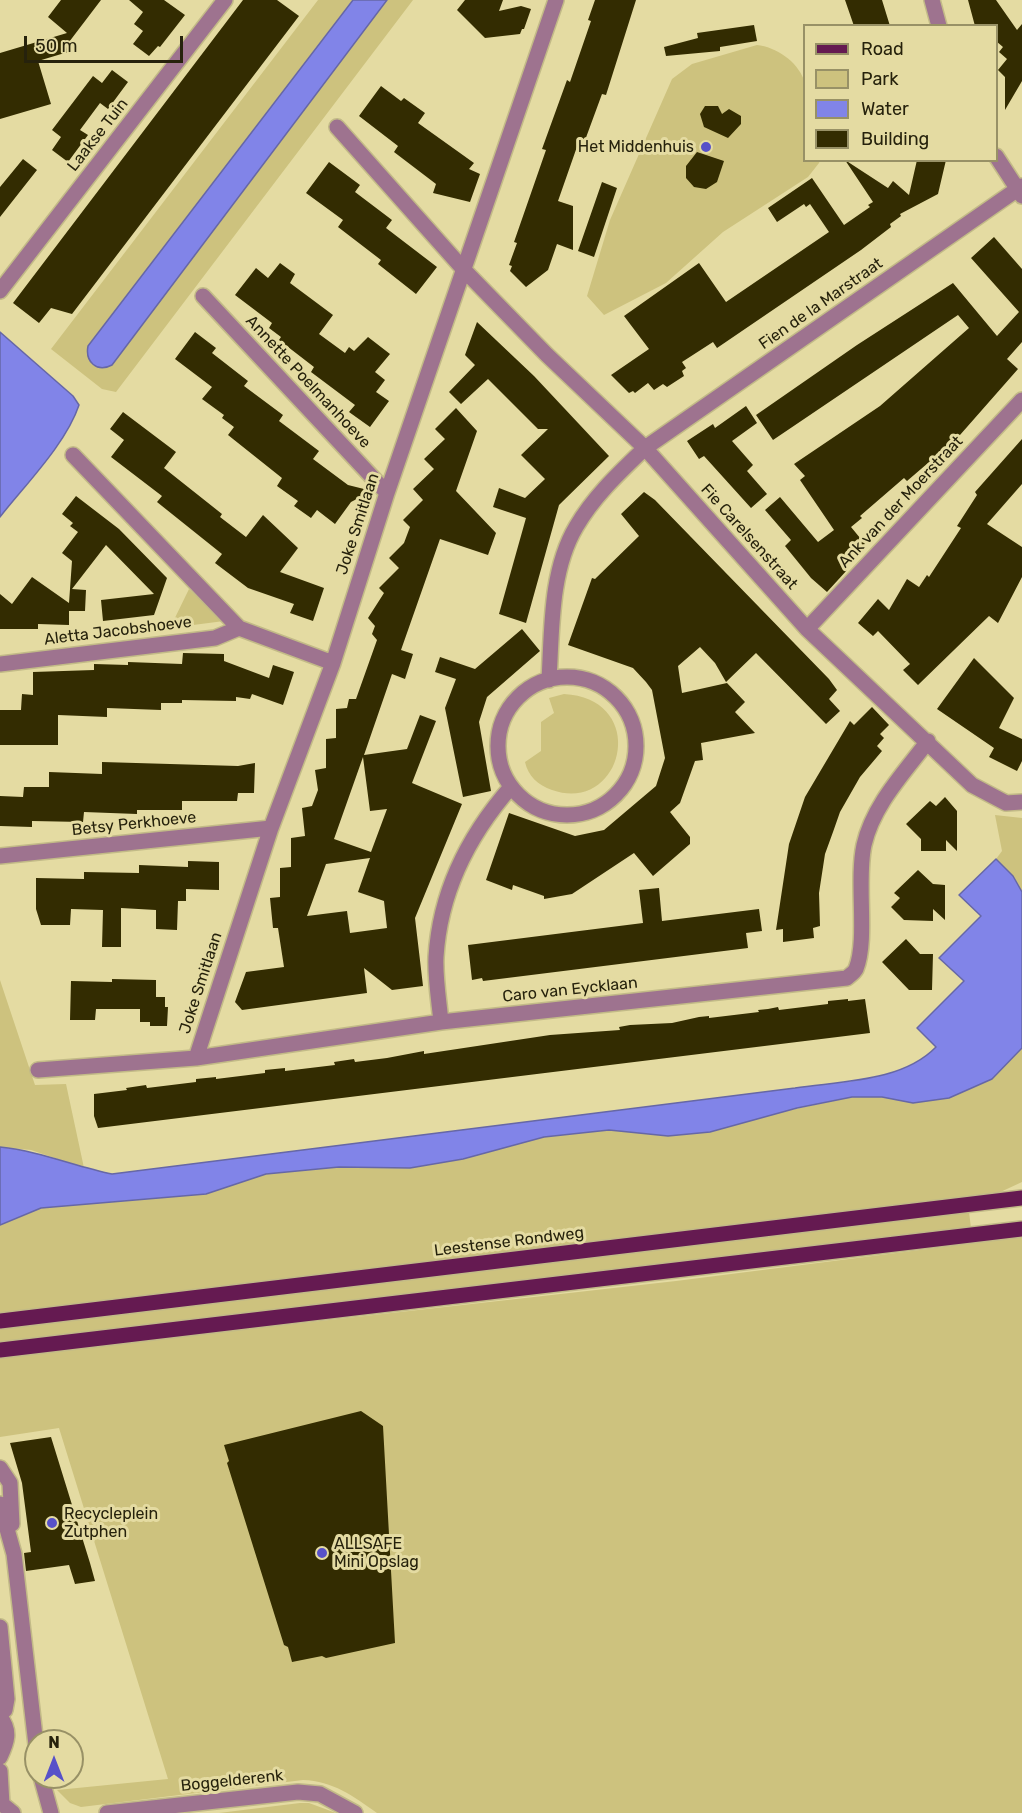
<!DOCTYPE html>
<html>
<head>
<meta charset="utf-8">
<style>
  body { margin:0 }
  #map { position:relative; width:1022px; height:1813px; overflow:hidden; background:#e4dba2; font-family:Rubik,sans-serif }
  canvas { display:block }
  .legend { position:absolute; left:803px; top:24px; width:195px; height:138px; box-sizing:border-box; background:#e4dba2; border:2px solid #989166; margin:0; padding:8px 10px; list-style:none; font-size:18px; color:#26220c }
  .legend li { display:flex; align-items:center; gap:12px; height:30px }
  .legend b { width:30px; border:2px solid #989166 }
  .north { position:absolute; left:24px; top:1729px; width:60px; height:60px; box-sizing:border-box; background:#e4dba2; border:2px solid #989166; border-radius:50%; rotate:0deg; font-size:16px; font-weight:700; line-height:24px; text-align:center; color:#26220c }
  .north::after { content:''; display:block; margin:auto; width:21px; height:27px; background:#5751c9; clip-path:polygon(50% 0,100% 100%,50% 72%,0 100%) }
  .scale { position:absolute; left:24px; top:36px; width:159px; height:27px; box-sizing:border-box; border:3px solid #26220c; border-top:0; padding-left:8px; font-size:18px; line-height:21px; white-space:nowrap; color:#26220c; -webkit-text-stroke:4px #e4dba2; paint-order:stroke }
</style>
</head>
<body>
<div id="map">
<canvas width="1022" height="1813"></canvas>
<ul class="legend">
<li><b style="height:8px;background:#651a51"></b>Road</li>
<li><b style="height:16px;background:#cdc27e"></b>Park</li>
<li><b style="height:16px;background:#8184e8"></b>Water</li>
<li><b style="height:16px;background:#332c01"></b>Building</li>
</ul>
<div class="north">N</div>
<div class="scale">50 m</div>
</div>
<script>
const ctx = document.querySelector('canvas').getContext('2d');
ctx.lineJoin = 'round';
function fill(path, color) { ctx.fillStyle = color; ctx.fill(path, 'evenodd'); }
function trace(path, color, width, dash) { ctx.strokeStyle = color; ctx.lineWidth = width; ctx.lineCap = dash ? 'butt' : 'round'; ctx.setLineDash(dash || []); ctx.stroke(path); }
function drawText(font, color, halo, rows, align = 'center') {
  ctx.font = font + ' Rubik,sans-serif'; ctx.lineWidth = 6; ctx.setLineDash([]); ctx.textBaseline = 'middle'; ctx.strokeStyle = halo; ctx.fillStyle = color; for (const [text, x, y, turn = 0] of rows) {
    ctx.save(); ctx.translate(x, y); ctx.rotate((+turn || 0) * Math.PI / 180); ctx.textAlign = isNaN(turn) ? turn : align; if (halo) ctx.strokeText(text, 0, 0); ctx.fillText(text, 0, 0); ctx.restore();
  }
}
const green = new Path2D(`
  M318 0H353L88 346 89 360 94 366 112 365 387 0H413L116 392 102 389 51 349Z
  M757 45C776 47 797 61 804 80 809 93 804 143 804 160L820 161 819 163 808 177 723 232 666 283 604 315 587 296 610 220 672 79 692 64Z
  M189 589 224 621 170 628Z
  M564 694C651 699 623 815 552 790 538 785 528 776 525 762L541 751V722L554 713 549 698Z
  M995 815 1022 818V892L1013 876 996 859 1002 851Z
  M0 980 35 1085 66 1084 84 1168 31 1150 0 1147Z
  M1022 1048V1182L994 1195 0 1314V1225L41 1208 206 1194 266 1174 339 1167 410 1168 463 1159 544 1137 609 1130 668 1136 852 1097H882L913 1103 949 1098 992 1079Z
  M969 1212 971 1228 0 1345V1329Z
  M1022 1237V1813H377C353 1796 333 1781 303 1780L81 1807 70 1803 57 1790 168 1779 59 1428 0 1437V1357L676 1281Z
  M309 1803 336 1813H219L300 1803Z`);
const water = new Path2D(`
  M353 0H387L112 365C97 373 85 362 88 346Z
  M0 332 73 396 79 405C66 444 25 485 0 517Z
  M996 859 1013 876 1022 892V1048L992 1079 949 1098 913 1103 882 1097H852L797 1108 710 1132 668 1136 609 1130 544 1137 463 1159 410 1168 339 1167 266 1174 206 1194 41 1208 0 1225V1147C39 1151 74 1166 112 1174L795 1088C841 1081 902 1082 936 1047L917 1028 964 981 939 958 981 916 959 895Z`);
const building = new Path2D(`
  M61 0H101L66 46 68 52 38 61 51 104 0 119V53L67 33 48 17Z
  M129 0H164L185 15 160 47 158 46 149 56 133 44 143 31 134 24 143 12Z
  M243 0H277L299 16 72 314 51 308 39 323 13 303Z
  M465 0H503L499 11 521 6 531 9 524 29H522L520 34 485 38 457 10Z
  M595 0H636L606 95 602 94 584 143 579 141 558 201 573 206V250L557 244 548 270 526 287 510 271 512 266 509 265 517 243 514 242 546 150 542 149 567 80 570 82 591 21 588 20Z
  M845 0H882L890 26H854Z
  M968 0H996L1017 30 1022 24V81L1005 110V77L998 70 1007 59 999 52 1003 47 996 41V26H975Z
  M754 25 757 41 720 47V51L666 56 664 47 698 38 697 33Z
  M112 70 128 82 108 109 100 103 80 130 88 135 68 162 52 150 61 137 52 130 93 76 102 83Z
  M381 86 401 101 404 98 425 113 418 123 474 163 469 169 480 174 470 202 433 193 436 184 394 152 398 146 359 116Z
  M705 106H718L722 114 729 109 741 116V124L728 138 704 127 700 114Z
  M697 152 724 161 717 182 706 189 694 187 686 178V166Z
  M23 159 37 170 0 217V187Z
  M845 160 888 188 893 181 909 195 917 160H946L938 194 900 214 901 216 890 224 891 227 861 250 717 348 713 342 682 362 686 368 682 371 684 376 667 387 663 384 654 390 648 383 635 393 633 391 629 393 611 375 649 349 624 316 699 263 726 302 829 232 810 204 806 207 804 204 777 222 768 208 812 178 844 225 870 207 868 205 873 202Z
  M329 162 360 185 355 192 392 220 386 228 437 267 416 294 378 264 381 260 338 227 343 220 306 193Z
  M602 182 617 188 594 257 578 251Z
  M994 237 1022 269V342L1007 359 1018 369 938 460 935 457 907 481 904 478 860 516 862 518 851 527 865 544 842 563 848 569 827 592 811 578 785 546 791 540 765 510 780 497 818 542 834 530 800 480 805 476 794 464 880 406 969 328 958 315 773 440 756 415 857 345 953 283 997 336 1019 312 971 258Z
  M280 263 295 274 290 283 333 315 319 334 345 353 349 347 354 351 368 337 390 354 375 372 385 380 376 392 389 401 370 427 349 412 355 405 311 372 314 367 279 340 281 337 269 328 272 323 235 295 256 268 268 278Z
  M477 322 534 376 609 456 559 505 526 623 499 614 526 518 493 507 499 488 525 498 545 479 521 455 548 429H538L488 379 461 404 449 392 475 365 465 355Z
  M195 332 216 348 212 353 248 381 244 386 283 415 279 421 319 451 313 459 348 485 372 491 351 502 335 524 317 510 311 518 294 506 298 501 277 486 282 478 228 435 234 427 222 418 224 415 202 399 212 387 175 359Z
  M746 406 757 423 732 441 753 465 747 471 767 494 751 508 704 456 699 459 687 441 713 424 715 428Z
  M456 408 477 431 456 491 496 533 488 555 440 539 401 650 413 654 405 679 392 674 364 755 407 749 420 715 436 721 412 783 462 804 415 918 423 986 392 990 364 968 367 993 242 1010 235 1002 246 972 284 967 278 928H273L270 898 280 897V868L291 867V838L305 836 302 808 312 806 318 790 315 770 326 768V739L336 738V709L347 708 349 699H356L377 640 372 634 375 626 368 618 384 593 379 588 399 568 389 558 404 543 410 527 403 520 423 500 413 489 434 469 424 459 445 439 435 429ZM363 757 370 811 387 809 371 852 334 839ZM370 858 358 892 384 901 387 928 350 933 347 911 307 916 326 864Z
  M123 412 176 452 164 468 222 514 220 517 246 537 263 515 298 548 280 572 324 588 313 621 290 613 294 604 248 588 215 563 222 554 157 502 162 496 111 457 124 440 110 429Z
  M1022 439V484L987 524 1022 547V577L998 623 989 616 918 685 903 670 910 664 878 631 873 636 858 623 878 599 889 610 907 579 919 587 927 575 929 577 961 528 957 526 977 495 975 492Z
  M644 492 655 500 829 679 837 690 829 699 840 711 826 724 756 653 726 682 715 663 700 647 678 666 682 693 727 683 745 702 735 712 755 733 701 743 703 760 695 761 680 803 670 812 690 837V844L653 876 634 853 572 894 544 899V896L513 885 512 890 486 880 509 813 575 836 604 830 656 786 665 758 652 690 646 682 633 668 568 645 592 578 595 579 639 536 621 514Z
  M76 496 119 529 167 578 154 615 103 621 101 600 154 594 106 545 72 589 86 590 85 611H69V625L38 624V629H0V594L12 604 32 577 69 603 72 561 62 553 78 532 70 526 73 523 62 514Z
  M522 629 540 651 487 697 479 722 491 791 463 797 445 708 456 679 435 672 440 657 475 669Z
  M183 653 224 654V661L269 678 273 665 294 672 283 705 252 694 250 699 236 697V701L182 700V703H161V710L107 708V717L58 715V745H0V710H21L22 694 33 695V672L94 670V664L128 665V662L182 664Z
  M974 658 1014 698 999 728 1022 739V761L1017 771 989 757 994 748 937 709Z
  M872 707 889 725 880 734 884 738 877 746 882 751 860 777 840 812 833 832 825 854 819 893 820 926 813 928 814 938 783 942V929L776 930 789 844 805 797 850 721 854 725Z
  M102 762 238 766 255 763 254 793H238L237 801H182V810H137V814L84 812 83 822 32 821V827L0 826V796L23 797 24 787H49V772L102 774Z
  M945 797 957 811V851L946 840V851H921V839L906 824 930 801 936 806Z
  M188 861 219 862V890L186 889V901H178L177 930 156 929V910L121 908V947H102L103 910 71 909 70 925H41L36 909V878L84 879V872L139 873V865L188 867Z
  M918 870 933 884 945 885V920L933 909V921L904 920 891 907 900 898 894 893Z
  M659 888 662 921 759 909 762 931 746 933 748 948 483 981 482 978 472 980 468 945 643 923 639 890Z
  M906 939 920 954H933L932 990H909L882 962Z
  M112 979 156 980V997H165V1007H168L167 1026H150V1022H140V1009H96L95 1020H70L71 981 112 982Z
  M848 999V1001L865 999 870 1033 98 1128 94 1116V1094L127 1090 126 1088 146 1085 147 1088 196 1082V1079L216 1077V1079L265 1073V1070L285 1068V1071L335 1065 334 1062 354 1059 355 1062 387 1058 424 1051V1054L550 1035 620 1030 619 1027 630 1025 672 1023 699 1017 709 1016V1018L759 1012 758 1010 768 1009 778 1007 779 1010 828 1004V1001Z
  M361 1411 383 1426 395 1643 326 1658 322 1656 292 1662 288 1647 284 1645 227 1463 229 1461 224 1445Z
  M51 1437 90 1563 95 1581 75 1584 69 1565 26 1571 24 1553 31 1552 22 1483 10 1443Z`);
const minor = new Path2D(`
  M932 0 939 26
  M337 127 465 271 547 355 645 448 807 629 972 785 1006 803 1022 802
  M996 156 1022 196
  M0 291 225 0
  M203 296 387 493
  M73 455 239 628 333 663
  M807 629 1022 400
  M0 664 215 638 239 628
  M498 746a69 69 0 1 1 138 0a69 69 0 1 1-138 0Z
  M549 680C552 630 550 571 576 527 594 496 620 472 645 448L1022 186
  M0 856 271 828
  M441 1022C439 1001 435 978 436 957 440 891 468 836 511 787
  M196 1058 271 828 333 663 387 493 556 0
  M38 1070 196 1058 441 1022 847 978C850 975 854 973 856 969 868 939 856 882 864 845 873 805 904 773 928 741
  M0 1468 10 1483 12 1524
  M0 1504 14 1554 36 1745
  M0 1627 7 1699 5 1710 0 1714
  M0 1717C11 1731 7 1742 0 1757
  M0 1771 2 1804 13 1813
  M41 1777 51 1813
  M107 1813 298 1792 320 1794 355 1813`);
const major = new Path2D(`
  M0 1321 1022 1198
  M0 1350 1022 1229`);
const markers = [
  [706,147,6,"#5751c9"],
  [52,1523,6,"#5751c9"],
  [322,1553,6,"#5751c9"]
];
const streetNames = [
  ["Laakse Tuin",98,135,-52],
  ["Fien de la Marstraat",821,304,-35],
  ["Annette Poelmanhoeve",308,382,47],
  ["Ank van der Moerstraat",901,502,-47],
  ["Joke Smitlaan",358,524,-72],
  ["Fie Carelsenstraat",749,537,48],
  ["Aletta Jacobshoeve",118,631,-7],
  ["Betsy Perkhoeve",134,824,-6],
  ["Joke Smitlaan",201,983,-72],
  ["Caro van Eycklaan",570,990,-6],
  ["Leestense Rondweg",509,1242,-7],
  ["Boggelderenk",232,1781,-6]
];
const poiNames = [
  ["Het Middenhuis",694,147,"right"],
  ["Recycleplein",64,1514],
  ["Zutphen",64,1532],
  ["ALLSAFE",334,1544],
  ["Mini Opslag",334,1562]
];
fill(green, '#cdc27e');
fill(water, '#8184e8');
trace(water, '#6667a6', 1.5);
fill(building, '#332c01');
trace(minor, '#c2ba87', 18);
trace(major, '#c2ba87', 18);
trace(minor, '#9e738f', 15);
trace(major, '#651a51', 15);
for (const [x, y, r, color] of markers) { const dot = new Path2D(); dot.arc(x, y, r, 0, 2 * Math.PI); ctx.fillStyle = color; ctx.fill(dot); trace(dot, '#e4dba2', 2); }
drawText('16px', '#26220c', '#e4dba2', streetNames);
drawText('16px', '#26220c', '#e4dba2', poiNames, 'left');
</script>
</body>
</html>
